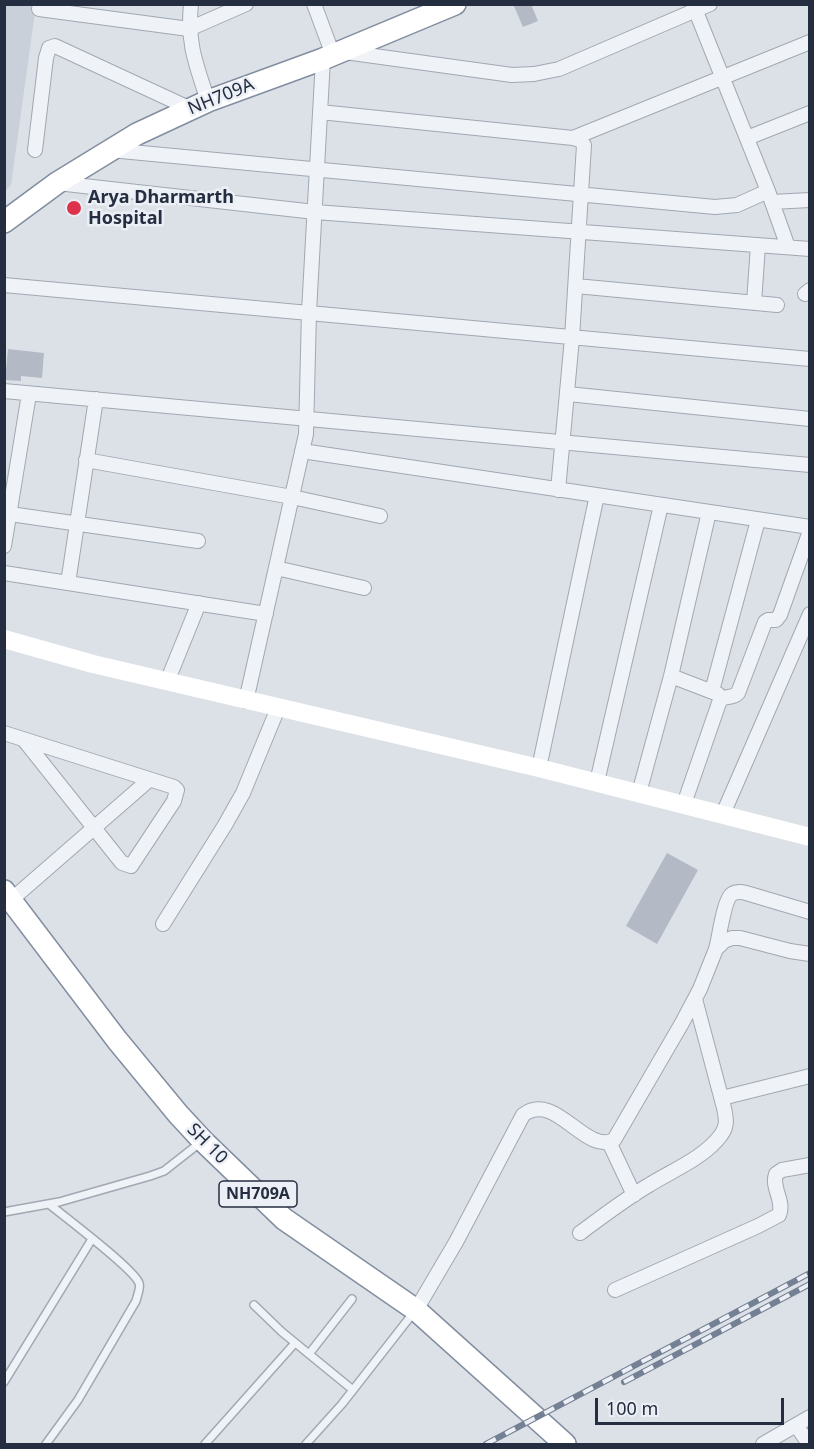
<!DOCTYPE html>
<html>
<head>
<meta charset="utf-8">
<style>
  body { margin:0 }
  #map { position:relative; width:814px; height:1449px; overflow:hidden; background:#dce1e8; font-family:"Noto Sans",sans-serif }
  canvas { display:block }
  .frame { position:absolute; inset:0; border:6px solid #242e40; pointer-events:none }
  .scale { position:absolute; left:595px; top:1398px; width:189px; height:27px; box-sizing:border-box; border:3px solid #242e40; border-top:0; padding-left:8px; font-size:18px; line-height:21px; white-space:nowrap; color:#242e40; -webkit-text-stroke:4px #ecf0f6; paint-order:stroke }
</style>
</head>
<body>
<div id="map">
<canvas width="814" height="1449"></canvas>
<div class="frame"></div>
<div class="scale">100 m</div>
</div>
<script>
const ctx = document.querySelector('canvas').getContext('2d');
ctx.lineJoin = 'round';
function fill(path, color) { ctx.fillStyle = color; ctx.fill(path, 'evenodd'); }
function trace(path, color, width, dash) { ctx.strokeStyle = color; ctx.lineWidth = width; ctx.lineCap = dash ? 'butt' : 'round'; ctx.setLineDash(dash || []); ctx.stroke(path); }
function drawText(font, color, halo, rows, align = 'center') {
  ctx.font = font + ' "Noto Sans",sans-serif'; ctx.lineWidth = 5; ctx.setLineDash([]); ctx.textBaseline = 'middle'; ctx.strokeStyle = halo; ctx.fillStyle = color; for (const [text, x, y, turn = 0] of rows) {
    ctx.save(); ctx.translate(x, y); ctx.rotate((+turn || 0) * Math.PI / 180); ctx.textAlign = isNaN(turn) ? turn : align; if (halo) ctx.strokeText(text, 0, 0); ctx.fillText(text, 0, 0); ctx.restore();
  }
}
const built = new Path2D(`
  M5 5H36L11 185 5 191Z`);
const building = new Path2D(`
  M513 4H531L538 21 523 27Z
  M8 349 44 353 42 378 21 376V381L5 380Z
  M667 853 698 870 657 944 626 926Z`);
const service = new Path2D(`
  M4 1212 59 1202 150 1176 164 1171 201 1142
  M254 1305 282 1332 353 1390
  M309 1354 352 1299
  M4 1382 92 1239
  M46 1444 78 1400 136 1301C137 1296 141 1288 139 1283 134 1269 65 1217 49 1204
  M205 1444 295 1343
  M306 1444 342 1404 414 1312`);
const minor = new Path2D(`
  M191 4C187 44 196 64 208 101
  M314 4 333 55
  M693 4 768 191 788 247
  M39 9 189 29 246 4
  M345 52 512 75 534 74 559 69 710 4
  M320 112 573 138 580 140 584 145 572 338 558 490
  M573 138 810 42
  M747 138 810 113
  M35 150 46 58 49 48 55 46 191 109
  M110 150 715 207 737 205 768 191
  M57 183 315 212 810 249
  M772 202 810 200
  M4 285 810 359
  M576 286 777 305
  M805 294 810 290
  M754 303 758 245
  M4 391 810 465
  M568 394 810 419
  M302 451 810 527
  M86 460 292 497 380 516
  M10 514 198 541
  M4 546 29 394
  M276 568 364 588
  M4 573 266 614
  M68 583 96 399
  M671 676 718 694
  M167 682 199 603
  M712 691 758 520
  M246 701 306 434 309 312 323 59
  M4 733 174 787 177 790 174 801 131 866 122 863 24 740
  M539 768 597 495
  M597 782 661 505
  M639 793 671 676 709 512
  M684 804 720 700C725 695 733 699 738 693L765 622 768 620H776L780 615 810 531
  M723 814 810 614
  M11 900 149 780
  M163 924 225 825 243 793 278 708
  M716 949C719 939 724 899 732 894 737 891 742 892 746 893L810 912
  M722 1098 810 1076
  M609 1142 634 1195
  M580 1233C603 1216 625 1199 649 1185 673 1170 704 1158 721 1135 728 1126 726 1118 724 1108L695 999
  M615 1290 758 1226 779 1215C785 1201 771 1188 776 1174L782 1170 810 1165
  M416 1310 456 1242 523 1115C555 1090 585 1155 614 1140L682 1023 700 989 716 949 724 941 732 938H740L790 951 810 954
  M796 1425 809 1444
  M763 1444 810 1417`);
const secondary = new Path2D(`
  M4 639 93 664 539 768 810 837`);
const trunk = new Path2D(`
  M4 222 57 183 137 134 208 101 323 59 455 4
  M4 891 117 1040 178 1114 203 1141 284 1219 416 1310 565 1444`);
const rail = new Path2D(`
  M624 1382 810 1284
  M486 1444 810 1273`);
const markers = [
  [74,208,8,"#dc324c"]
];
const shields = [
  [258,1194,78]
];
const shieldNames = [
  ["NH709A",258,1194]
];
const streetNames = [
  ["NH709A",221,97,-22],
  ["SH 10",207,1144,45]
];
const poiNames = [
  ["Arya Dharmarth",88,198],
  ["Hospital",88,219]
];
fill(built, '#cad0da');
fill(building, '#b3bac5');
trace(service, '#a1a8b2', 10);
trace(minor, '#a1a8b2', 16);
trace(trunk, '#828ea0', 24);
trace(service, '#eff2f6', 7);
trace(minor, '#eff2f6', 14);
trace(secondary, '#fff', 18);
trace(trunk, '#fff', 21);
trace(rail, '#748093', 6);
trace(rail, '#ecf0f6', 4, [11]);
for (const [x, y, r, color] of markers) { const dot = new Path2D(); dot.arc(x, y, r, 0, 2 * Math.PI); ctx.fillStyle = color; ctx.fill(dot); trace(dot, '#ecf0f6', 2); }
for (const [x, y, w] of shields) { const box = new Path2D(); box.roundRect(x - w / 2, y - 13, w, 26, 4.5); ctx.fillStyle = '#ecf0f6'; ctx.fill(box); trace(box, '#242e40', 1.5); }
drawText('bold 16px', '#242e40', null, shieldNames);
drawText('18px', '#242e40', '#ecf0f6', streetNames);
drawText('bold 18px', '#242e40', '#ecf0f6', poiNames, 'left');
</script>
</body>
</html>
